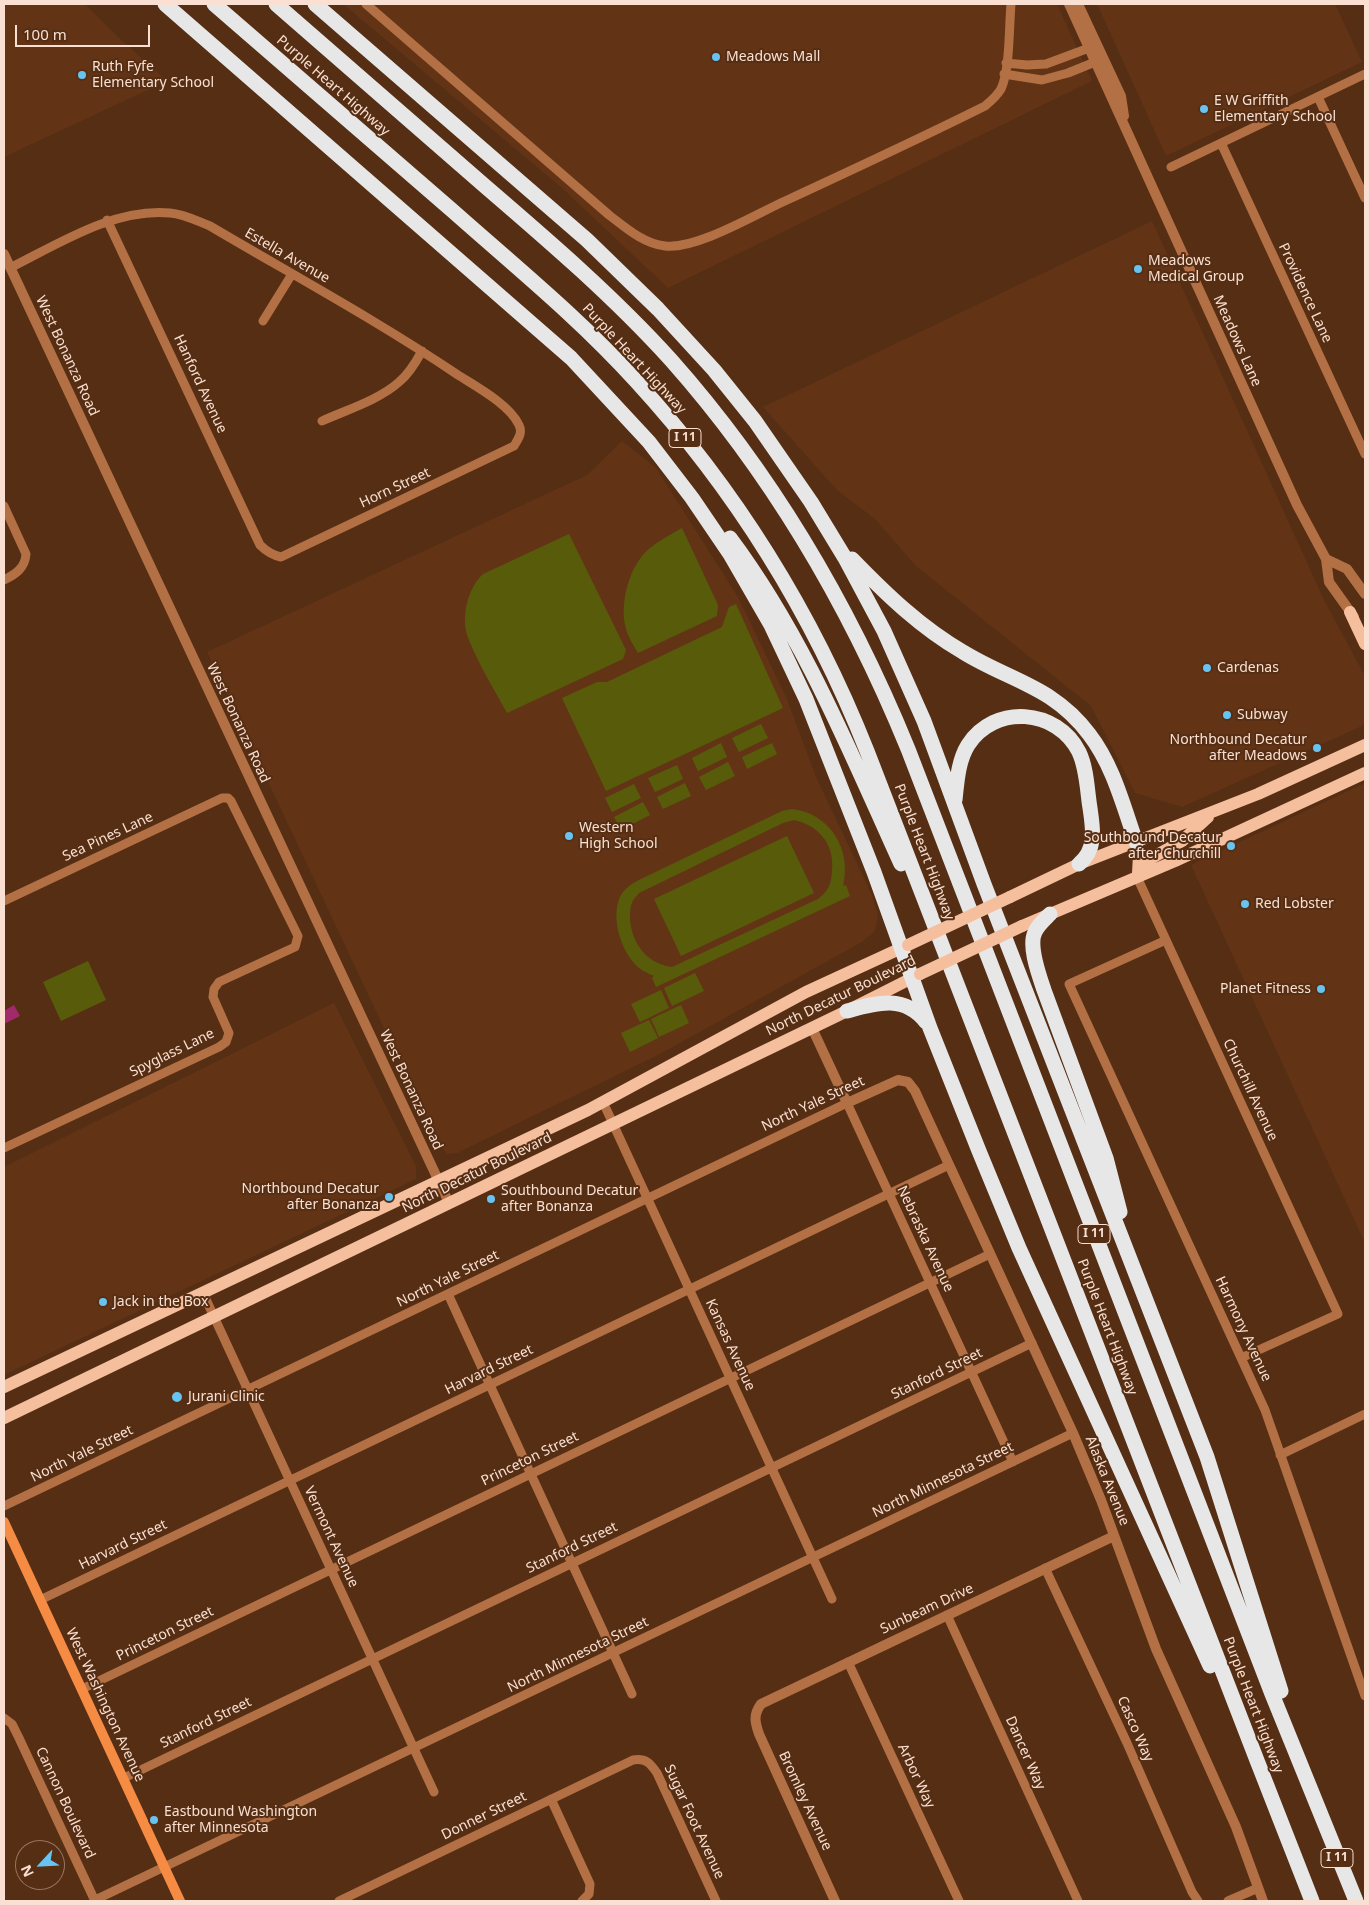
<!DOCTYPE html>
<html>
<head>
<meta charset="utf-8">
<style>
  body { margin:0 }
  #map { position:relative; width:1369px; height:1905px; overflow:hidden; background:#552e14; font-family:"Noto Sans",sans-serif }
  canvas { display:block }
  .frame { position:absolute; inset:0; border:5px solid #fae0d2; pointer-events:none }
  .north { position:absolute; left:15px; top:1840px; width:50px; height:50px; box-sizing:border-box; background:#552e14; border:1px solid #977560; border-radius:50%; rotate:245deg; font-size:14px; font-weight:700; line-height:20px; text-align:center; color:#fae0d2 }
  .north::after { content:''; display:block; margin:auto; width:18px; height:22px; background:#69c3f1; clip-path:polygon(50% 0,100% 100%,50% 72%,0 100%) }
  .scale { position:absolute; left:15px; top:25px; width:135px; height:22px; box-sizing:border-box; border:2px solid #fae0d2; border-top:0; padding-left:6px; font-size:15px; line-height:18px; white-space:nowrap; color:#fae0d2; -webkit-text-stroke:4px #552e14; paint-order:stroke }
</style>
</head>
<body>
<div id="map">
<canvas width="1369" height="1905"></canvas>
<div class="frame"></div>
<div class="north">N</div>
<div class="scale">100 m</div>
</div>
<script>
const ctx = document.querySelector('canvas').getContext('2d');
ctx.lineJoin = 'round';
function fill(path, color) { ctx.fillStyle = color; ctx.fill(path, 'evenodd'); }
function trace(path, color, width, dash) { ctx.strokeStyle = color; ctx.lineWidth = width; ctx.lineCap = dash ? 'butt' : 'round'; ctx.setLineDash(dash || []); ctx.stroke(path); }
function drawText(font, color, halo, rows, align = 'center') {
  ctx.font = font + ' "Noto Sans",sans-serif'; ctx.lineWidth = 4; ctx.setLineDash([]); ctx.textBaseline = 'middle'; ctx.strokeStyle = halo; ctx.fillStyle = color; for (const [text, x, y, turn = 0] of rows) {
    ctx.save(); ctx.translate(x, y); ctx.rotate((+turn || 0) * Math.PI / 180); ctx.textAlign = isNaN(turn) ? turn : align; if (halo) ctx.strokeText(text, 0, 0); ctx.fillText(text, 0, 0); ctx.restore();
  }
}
const built = new Path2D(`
  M4 4H85L117 36 167 81 4 157Z
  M343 4H1057L1092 81 668 288 562 188Z
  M1097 4H1335L1362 62 1166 156Z
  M1152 221 1324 600 1365 676V722L1362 726 1182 807 1135 793 1091 706 916 566 875 519 837 490 763 407Z
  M622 441 656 468 738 597 787 699 816 777 872 895 878 916 875 931 862 942 660 1054 457 1153 447 1154 438 1143 207 652 587 475Z
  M1365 783V1243L1191 865Z
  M334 1003 416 1166V1179L4 1375V1167Z`);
const green = new Path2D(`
  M682 528 718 605 717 616 638 653C634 646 628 637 626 629 619 604 629 565 650 548 660 540 672 534 682 528Z
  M569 534 626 650 623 659 507 713C494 689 479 665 469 640 460 619 467 589 483 574Z
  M736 604 783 708 606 791 562 698 597 682H607L722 627 729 607Z
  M761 724 768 738 739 752 732 738Z
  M721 743 727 757 698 771 692 758Z
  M772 743 777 754 747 769 742 757Z
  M728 762 735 776 706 790 699 777Z
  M677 765 683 779 655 792 648 778Z
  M685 783 691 796 663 809 657 797Z
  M634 784 641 798 612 812 605 798Z
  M643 802 650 815 621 830 614 817Z
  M792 809C830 813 852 850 843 886L846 885 850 896 656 987 652 978 654 976C647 973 639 969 634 963 620 947 611 917 620 897 624 888 633 883 641 879L782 811ZM794 820C820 826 835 845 832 872 831 885 828 891 818 899L672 967C647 964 631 943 630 918 630 914 630 907 632 903 633 899 637 896 639 893L783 823Z
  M787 836 814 893 681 956 654 899Z
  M88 961 106 1000 61 1021 43 982Z
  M695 973 704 991 672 1006 664 988Z
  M661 990 669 1008 640 1022 631 1004Z
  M681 1005 689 1023 659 1037 651 1019Z
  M649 1020 658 1038 630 1052 621 1033Z`);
const water = new Path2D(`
  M14 1005 20 1016 4 1024V1011Z`);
const minor = new Path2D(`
  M366 4 609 215C626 228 644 244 665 246 696 250 756 214 785 201 852 170 919 139 985 106 991 101 997 96 1001 89 1010 70 1009 26 1011 4
  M1006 63 1027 65 1046 64 1089 48
  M1004 74 1042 80 1068 73 1095 62
  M1318 97 1365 198
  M1221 143 1365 454
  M1171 167 1365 74
  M10 268C60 243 114 208 170 213 184 214 197 221 210 226 293 275 378 321 458 375 477 387 510 405 519 425 523 433 518 439 514 446L281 557C272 555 267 552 260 545L107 220
  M263 321 292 274
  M322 421C346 410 379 400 399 382 409 374 416 362 422 351
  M4 506 26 554C25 568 16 574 4 580
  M1137 877 1338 1314 1241 1358
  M4 901 222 798H228L231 801 298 936 295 947 219 982 214 989 213 997 229 1033 226 1042 219 1047 4 1148
  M1166 940 1069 984 1265 1410 1365 1696
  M603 1102 832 1599
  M203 1293 434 1792
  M448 1294 632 1694
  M1280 1455 1365 1414
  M4 1506 847 1103 1013 1462
  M1045 1568 1127 1743 1192 1892 1198 1901
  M40 1600 949 1165
  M947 1615 1078 1901
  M848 1662 959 1901
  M82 1689 990 1254
  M4 1718 12 1724 19 1738 95 1901
  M124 1778 1032 1343
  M551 1799 590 1884 589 1894 582 1901
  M95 1900 1073 1433
  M339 1901 633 1760C646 1758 650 1763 657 1773L716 1901
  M1228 1901 1258 1888`);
const tertiary = new Path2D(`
  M1069 4 1297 505 1326 559 1329 582 1354 617
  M1078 4 1121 96 1124 116
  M4 254 449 1203
  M1326 559 1347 569 1365 594
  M812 1028 847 1103 898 1080 908 1082 915 1091 1073 1433 1101 1500 1156 1649 1236 1827 1263 1901
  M835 1901 759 1734C755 1722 753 1715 761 1704L1114 1536`);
const secondary = new Path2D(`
  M4 1522 180 1901`);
const primary = new Path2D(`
  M1350 612 1365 644
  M1136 842 1139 855 1138 873
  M1137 877 1148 860 1182 841 1208 817
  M1010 897 1079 864 1258 794 1365 745
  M1022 926 1175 861 1365 773
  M4 1387 588 1110 806 992 908 945
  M4 1418 847 1011 920 974`);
const motorway = new Path2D(`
  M165 4 571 358 649 442 692 498 730 554 771 625 806 699 874 872 930 1028 979 1151 1019 1248 1210 1666
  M214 4C294 73 374 143 454 212 516 267 580 319 636 381 735 489 813 615 867 751L1258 1763 1312 1901
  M276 4C346 65 416 126 486 187 550 242 614 297 671 360 773 475 850 607 908 749L1272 1694 1356 1901
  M315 4 587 240 658 309 714 370 755 421 811 502 845 558 884 631 924 721 984 884 1207 1457 1281 1691
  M730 538C804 637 850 752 901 864
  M852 559C886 594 920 627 963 652 1010 681 1053 686 1089 734 1113 765 1123 805 1136 842
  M955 800C957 782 958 761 968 745 994 704 1057 708 1079 752 1087 769 1087 790 1090 808 1093 829 1097 849 1079 864
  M1050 914C1045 919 1038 925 1035 932 1028 946 1039 975 1044 990L1106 1158 1120 1212
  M847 1011C876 1003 904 994 926 1022`);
const primaryBridge = new Path2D(`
  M908 945 1010 897
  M920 974 1022 926`);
const markers = [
  [716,57,5,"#69c3f1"],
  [82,75,5,"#69c3f1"],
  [1204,109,5,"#69c3f1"],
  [1138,269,5,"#69c3f1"],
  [1207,668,5,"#69c3f1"],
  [1227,715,5,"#69c3f1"],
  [1317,748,5,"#69c3f1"],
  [569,836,5,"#69c3f1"],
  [1231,846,5,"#69c3f1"],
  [1245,904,5,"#69c3f1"],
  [1321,989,5,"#69c3f1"],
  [389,1197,5,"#69c3f1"],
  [491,1199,5,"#69c3f1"],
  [103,1302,5,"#69c3f1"],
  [177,1397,6,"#69c3f1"],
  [154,1820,5,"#69c3f1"]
];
const shields = [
  [685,438,32],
  [1094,1234,32],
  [1337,1858,32]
];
const shieldNames = [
  ["I 11",685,438],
  ["I 11",1094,1234],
  ["I 11",1337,1858]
];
const poiNames = [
  ["Meadows Mall",726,57],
  ["Ruth Fyfe",92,67],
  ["Elementary School",92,83],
  ["E W Griffith",1214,101],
  ["Elementary School",1214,117],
  ["Meadows",1148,261],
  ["Medical Group",1148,277],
  ["Cardenas",1217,668],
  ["Subway",1237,715],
  ["Northbound Decatur",1307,740,"right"],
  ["after Meadows",1307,756,"right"],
  ["Western",579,828],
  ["High School",579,844],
  ["Southbound Decatur",1221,838,"right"],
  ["after Churchill",1221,854,"right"],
  ["Red Lobster",1255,904],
  ["Planet Fitness",1311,989,"right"],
  ["Northbound Decatur",379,1189,"right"],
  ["after Bonanza",379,1205,"right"],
  ["Southbound Decatur",501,1191],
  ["after Bonanza",501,1207],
  ["Jack in the Box",113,1302],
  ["Jurani Clinic",188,1397],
  ["Eastbound Washington",164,1812],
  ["after Minnesota",164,1828]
];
const streetNames = [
  ["Purple Heart Highway",333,86,41],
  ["Estella Avenue",287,256,30],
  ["Providence Lane",1305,293,65],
  ["Meadows Lane",1237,341,66],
  ["West Bonanza Road",67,356,65],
  ["Purple Heart Highway",634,359,47],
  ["Hanford Avenue",200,384,65],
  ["Horn Street",395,488,-25],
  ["West Bonanza Road",238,723,65],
  ["Sea Pines Lane",108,837,-25],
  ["Purple Heart Highway",924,852,69],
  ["North Decatur Boulevard",841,996,-26],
  ["Spyglass Lane",172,1053,-26],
  ["West Bonanza Road",411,1090,65],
  ["Churchill Avenue",1250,1090,65],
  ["North Yale Street",813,1104,-25],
  ["North Decatur Boulevard",477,1173,-26],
  ["Nebraska Avenue",925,1239,65],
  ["North Yale Street",448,1279,-26],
  ["Purple Heart Highway",1107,1327,69],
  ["Harmony Avenue",1243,1329,65],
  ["Kansas Avenue",730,1345,65],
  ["Harvard Street",489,1370,-26],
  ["Stanford Street",937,1374,-26],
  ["North Yale Street",82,1454,-26],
  ["Princeton Street",530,1459,-26],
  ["North Minnesota Street",943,1480,-26],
  ["Alaska Avenue",1107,1481,68],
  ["Vermont Avenue",331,1537,65],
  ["Harvard Street",123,1545,-26],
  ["Stanford Street",572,1548,-26],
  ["Sunbeam Drive",927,1609,-25],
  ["Princeton Street",165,1634,-26],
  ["North Minnesota Street",578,1655,-26],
  ["West Washington Avenue",105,1705,65],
  ["Purple Heart Highway",1253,1705,69],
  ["Stanford Street",206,1723,-26],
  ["Casco Way",1135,1729,66],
  ["Dancer Way",1025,1753,66],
  ["Arbor Way",916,1776,65],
  ["Bromley Avenue",805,1801,65],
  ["Cannon Boulevard",65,1803,65],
  ["Donner Street",484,1816,-26],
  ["Sugar Foot Avenue",694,1822,65]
];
fill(built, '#623415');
fill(green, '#585c0a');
fill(water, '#a22a6a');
trace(minor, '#b37045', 9);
trace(tertiary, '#b37045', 10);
trace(secondary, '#f68c43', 10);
trace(primary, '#f5be9d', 12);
trace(motorway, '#e7e7e7', 15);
trace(primaryBridge, '#f5be9d', 12);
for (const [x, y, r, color] of markers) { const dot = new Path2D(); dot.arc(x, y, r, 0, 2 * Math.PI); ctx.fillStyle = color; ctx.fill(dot); trace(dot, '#552e14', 2); }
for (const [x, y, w] of shields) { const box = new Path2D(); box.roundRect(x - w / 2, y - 9.5, w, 19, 4); ctx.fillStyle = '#552e14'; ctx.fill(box); trace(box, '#fae0d2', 1); }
drawText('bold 12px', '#fae0d2', null, shieldNames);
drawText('14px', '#fae0d2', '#552e14', poiNames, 'left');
drawText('14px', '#fae0d2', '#552e14', streetNames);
</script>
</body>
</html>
